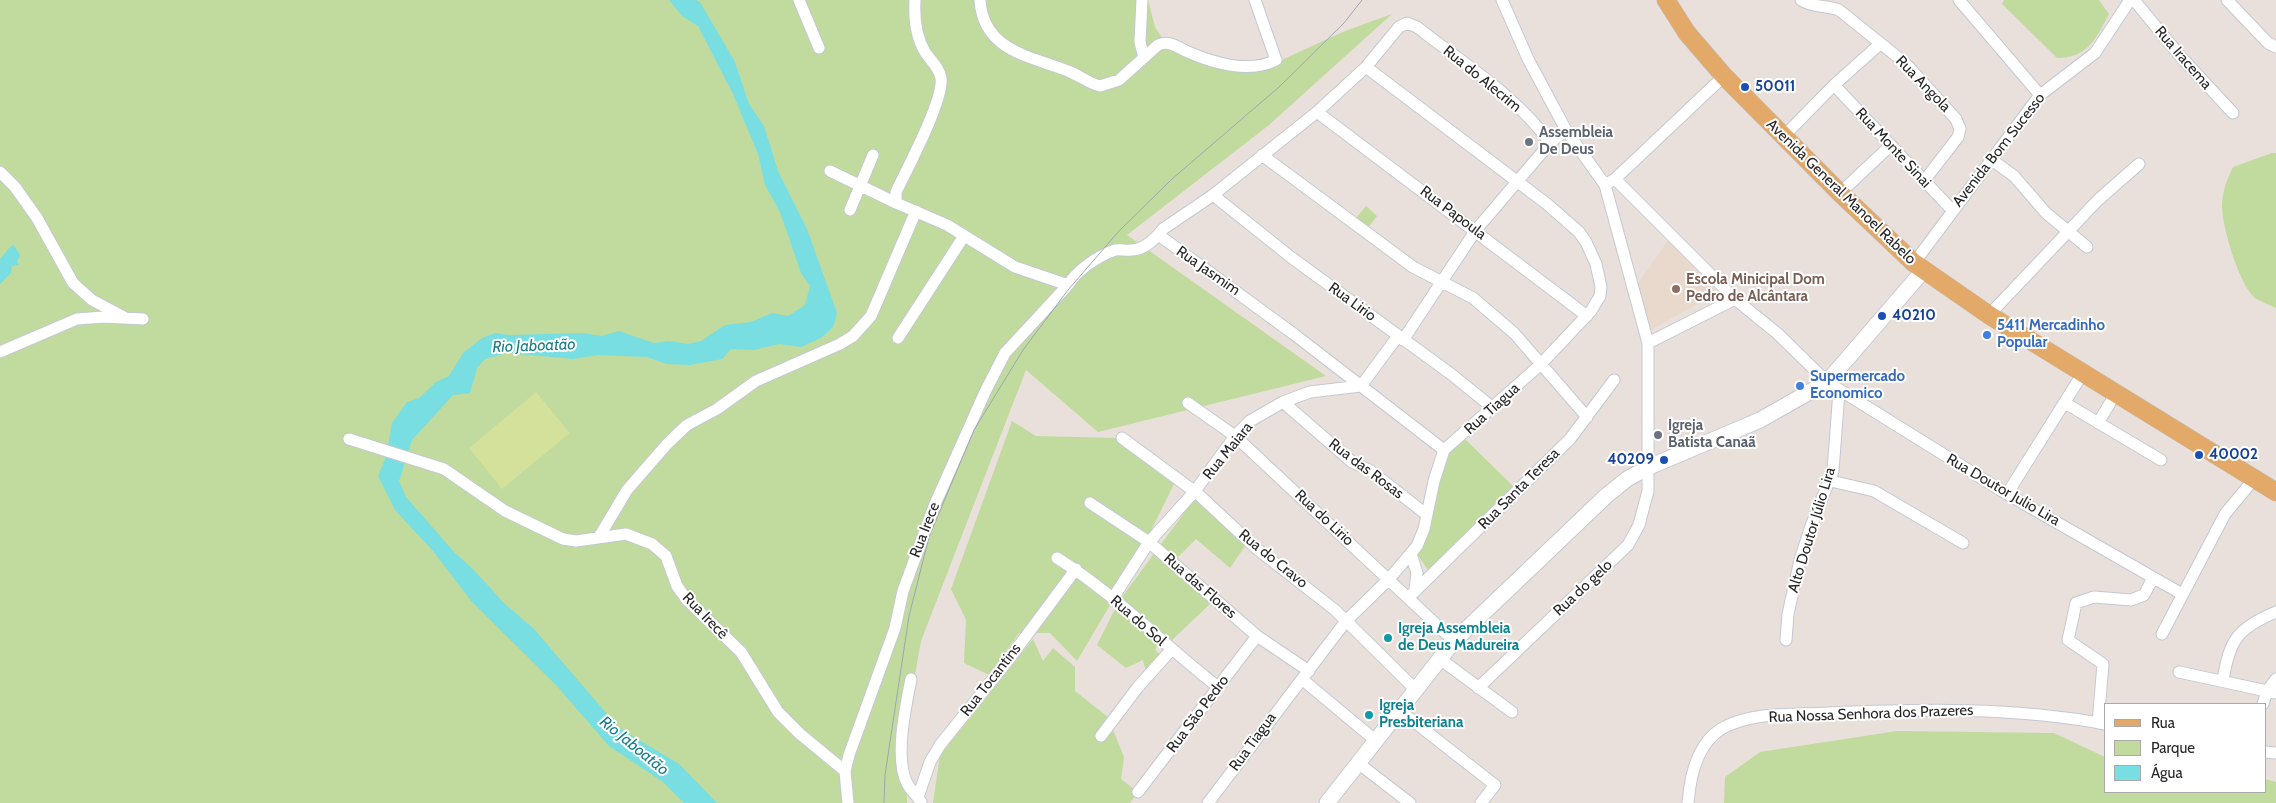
<!DOCTYPE html>
<html>
<head>
<meta charset="utf-8">
<style>
  body { margin:0 }
  #map { position:relative; width:2276px; height:803px; overflow:hidden; background:#e9e0db; font-family:Cabin,sans-serif }
  canvas { display:block }
  .legend { position:absolute; left:2104px; top:703px; width:162px; height:90px; box-sizing:border-box; background:#fff; border:1px solid #a9a9a9; margin:0; padding:6px 9px; list-style:none; font-size:15px; color:#282828 }
  .legend li { display:flex; align-items:center; gap:10px; height:25px }
  .legend b { width:25px; border:1px solid #a9a9a9 }
</style>
</head>
<body>
<div id="map">
<canvas width="2276" height="803"></canvas>
<ul class="legend">
<li><b style="height:6px;background:#e2a968"></b>Rua</li>
<li><b style="height:14px;background:#c0db9d"></b>Parque</li>
<li><b style="height:14px;background:#78dee1"></b>Água</li>
</ul>
</div>
<script>
const ctx = document.querySelector('canvas').getContext('2d');
ctx.lineJoin = 'round';
function fill(path, color) { ctx.fillStyle = color; ctx.fill(path, 'evenodd'); }
function trace(path, color, width, dash) { ctx.strokeStyle = color; ctx.lineWidth = width; ctx.lineCap = dash ? 'butt' : 'round'; ctx.setLineDash(dash || []); ctx.stroke(path); }
function drawText(font, color, halo, rows, align = 'center') {
  ctx.font = font + ' Cabin,sans-serif'; ctx.lineWidth = 4; ctx.setLineDash([]); ctx.textBaseline = 'middle'; ctx.strokeStyle = halo; ctx.fillStyle = color; for (const [text, x, y, turn = 0] of rows) {
    ctx.save(); ctx.translate(x, y); ctx.rotate((+turn || 0) * Math.PI / 180); ctx.textAlign = isNaN(turn) ? turn : align; if (halo) ctx.strokeText(text, 0, 0); ctx.fillText(text, 0, 0); ctx.restore();
  }
}
const education = new Path2D(`
  M1668 240 1717 293 1649 331 1637 285Z`);
const green = new Path2D(`
  M0 0H1148L1155 27 1168 47 1264 68 1345 31 1392 14 1269 125 1127 235 1326 376 1098 432 1026 370 921 641 906 725 907 803H0Z
  M2004 0H2099L2109 14C2096 39 2087 58 2057 58L2002 4Z
  M2272 153H2276V308C2270 305 2261 302 2255 298 2239 285 2221 224 2222 204 2223 190 2227 179 2233 167Z
  M1366 206 1377 216 1365 232 1353 222Z
  M1012 421 1036 436 1117 438 1177 478 1136 561 1077 661 1050 633H1019L989 675 964 663 966 620 951 589Z
  M1464 438 1515 488 1428 570 1417 554 1446 457Z
  M1198 494 1245 546 1230 568 1196 539 1175 560 1210 604 1172 640 1164 633 1155 650 1164 658 1146 672 1143 660 1126 668 1097 645 1119 601Z
  M1033 639 1043 661 1053 648 1075 667V691L1108 717 1124 757 1121 779 1138 792 1130 803H933L940 755Z
  M1897 731 2054 733 2105 757V792H2265V779L2276 782V803H1724L1725 777 1760 752Z`);
const pitch = new Path2D(`
  M536 392 570 433 502 489 469 448Z`);
const water = new Path2D(`
  M669 0H696L700 2 735 62 749 104 764 126 778 171 807 229 837 313 833 327 821 338 801 347 779 344 754 350 731 349 722 359 690 365 667 364 647 357 598 355 573 359 507 353 485 359 477 368 470 393 453 395 412 440 399 481 406 497 455 553 473 569 504 603 534 629 619 728 679 764 717 803H684L663 782 609 746 556 685 472 602 433 551 395 510 378 476 386 457 392 423 407 402 419 398 436 382 449 376 463 353 482 338 495 333 510 335 582 333 602 336 619 331 654 343 669 341 688 344 701 341 725 325 751 322 772 313 788 316 805 305 810 286 801 273 780 212 765 185 758 154 733 94 698 26 682 16Z
  M14 245 20 255 17 262 19 265 12 266 11 273 0 284V259L11 246Z`);
const street = new Path2D(`
  M799 0 819 48
  M915 0C914 17 916 37 925 52 931 61 939 67 941 78 944 100 907 169 896 192V203L947 225 1015 267 1068 285
  M980 0C983 51 1030 56 1068 71 1079 75 1088 83 1100 86L1119 80 1158 45C1170 40 1177 47 1188 52 1213 63 1250 74 1276 60L1255 0
  M1142 0 1140 42 1144 58
  M1801 0C1813 8 1826 5 1839 10L1905 63 1956 119 1960 129 1958 137 1924 181
  M1959 0 2040 95
  M2134 0 2181 57 2233 113
  M2227 0 2268 43 2276 47
  M1834 85 1952 210
  M1317 112 1587 316
  M1784 136 1834 85 1880 44
  M1262 155 1413 267 1473 298 1514 333 1587 417
  M1992 160 2014 176 2046 213 2087 247
  M830 171 896 203
  M0 172 15 187 37 218 73 283 92 300 124 317
  M1615 179 1735 299 1778 334 1827 382 2007 494 2182 594
  M1608 183 1615 179 1724 76
  M1840 193 1890 146
  M1213 195 1292 258 1451 374 1493 408
  M850 210 873 155
  M1160 236 1295 335 1444 450
  M1914 263 2040 95 2095 53 2130 0
  M1989 315 2098 200 2139 164
  M898 338 964 236
  M1403 340 1476 230 1550 143 1566 130
  M1648 343 1735 299
  M0 352 77 319 104 317 143 319
  M1283 402 1352 462 1371 471 1427 515
  M1188 403 1235 436 1454 641
  M2065 403 2161 460
  M2098 423 2116 393
  M1122 438 1198 494 1257 549 1335 610 1416 690
  M349 439 444 469 505 511 563 539 576 541 626 534 652 544 666 556 677 586 687 600 741 652 778 712 800 734 845 771
  M1831 481 1874 491 1963 543
  M2007 494 2083 373
  M1090 503 1149 542 1257 636 1309 671
  M599 537 627 490 668 443 687 425 717 409 756 381 840 344 853 336 871 316 916 211
  M1411 554 1417 573 1415 589
  M1057 558C1115 594 1164 645 1218 687
  M1113 598 1149 542 1195 491 1235 436 1250 421 1283 402 1310 392 1361 386 1398 336
  M1408 598 1570 439 1614 380
  M2162 634 2225 514 2254 479
  M1786 640 1788 614 1800 560 1811 526 1833 471 1839 391
  M1440 659 1512 712
  M2179 672 2276 693
  M911 679C906 705 894 758 907 783 910 790 917 795 921 802
  M1303 680 1375 740
  M2223 681C2229 641 2237 628 2276 612
  M1478 688 1628 545 1639 525 1648 491V343L1605 185 1566 130 1528 59 1502 0
  M2263 704 2267 691 2276 679
  M1399 710 1495 785 1481 803
  M2098 723 2103 664 2068 640 2076 603 2094 597 2131 600 2144 595 2153 578
  M1101 736 1138 687 1171 650
  M2265 752 2276 753
  M1358 763 1410 803
  M1138 792 1257 636
  M918 797 930 762 940 745 1009 659 1076 569
  M848 803 845 771 849 755 895 628 903 591 935 504 985 392 1005 353 1068 285C1077 270 1098 256 1115 250 1121 249 1126 251 1131 250 1144 250 1156 238 1163 229L1213 195 1317 112 1366 67 1399 27 1407 23 1417 27C1461 62 1518 97 1550 143
  M1208 803 1346 621 1389 579 1417 546 1424 529 1434 481 1444 450 1541 364 1591 311 1600 296 1601 287 1596 264 1586 242 1579 232 1547 204 1366 67
  M1688 803C1690 777 1697 744 1721 729 1752 711 1794 715 1829 713 1921 709 2014 707 2105 724`);
const secondary = new Path2D(`
  M1327 803 1454 641 1606 496 1627 479 1649 467 1760 420 1827 382 1923 271`);
const primary = new Path2D(`
  M1666 0 1687 33 1724 76 1840 193 1914 263 1989 315 2276 492`);
const tram = new Path2D(`
  M884 803 885 775 909 616 929 537 974 430 1023 350 1068 290 1119 231 1172 179 1279 87 1344 23 1362 0`);
const markers = [
  [1745,87,5,"#1a4fb4"],
  [1529,142,5,"#6b7280"],
  [1676,289,5,"#8d6e63"],
  [1882,316,5,"#1a4fb4"],
  [1987,335,5,"#3f7fe0"],
  [1800,386,5,"#3f7fe0"],
  [1658,435,5,"#6b7280"],
  [2199,455,5,"#1a4fb4"],
  [1664,460,5,"#1a4fb4"],
  [1388,638,5,"#0f9aa8"],
  [1369,715,5,"#0f9aa8"]
];
const streetNames = [
  ["Rua Iracema",2183,58,49],
  ["Rua do Alecrim",1482,79,39],
  ["Rua Angola",1923,84,46],
  ["Rua Monte Sinai",1893,148,47],
  ["Avenida Bom Sucesso",1999,150,-52],
  ["Avenida General Manoel Rabelo",1841,192,44],
  ["Rua Papoula",1453,213,37],
  ["Rua Jasmim",1208,271,35],
  ["Rua Lirio",1352,302,36],
  ["Rua Tiagua",1492,409,-42],
  ["Rua Maiara",1228,451,-51],
  ["Rua das Rosas",1366,469,37],
  ["Rua Santa Teresa",1519,489,-45],
  ["Rua Doutor Julio Lira",2003,490,30],
  ["Rua do Lirio",1324,518,43],
  ["Rua Irece",925,530,-69],
  ["Alto Doutor Júlio Lira",1812,530,-73],
  ["Rua do Cravo",1273,559,39],
  ["Rua das Flores",1200,586,41],
  ["Rua do gelo",1583,588,-43],
  ["Rua Irecê",705,616,46],
  ["Rua do Sol",1138,621,41],
  ["Rua Tocantins",991,680,-52],
  ["Rua São Pedro",1198,714,-53],
  ["Rua Nossa Senhora dos Prazeres",1871,714,-2],
  ["Rua Tiagua",1253,742,-54]
];
const transitNames = [
  ["50011",1755,87],
  ["40210",1892,316],
  ["40002",2209,455],
  ["40209",1654,460,"right"]
];
const worshipNames = [
  ["Assembleia",1539,133],
  ["De Deus",1539,150],
  ["Igreja",1668,426],
  ["Batista Canaã",1668,443]
];
const educationNames = [
  ["Escola Minicipal Dom",1686,280],
  ["Pedro de Alcântara",1686,297]
];
const shopNames = [
  ["5411 Mercadinho",1997,326],
  ["Popular",1997,343],
  ["Supermercado",1810,377],
  ["Economico",1810,394]
];
const cultureNames = [
  ["Igreja Assembleia",1398,629],
  ["de Deus Madureira",1398,646],
  ["Igreja",1379,706],
  ["Presbiteriana",1379,723]
];
const waterNames = [
  ["Rio Jaboatão",534,346,-2],
  ["Rio Jaboatão",634,746,39]
];
fill(education, '#e9d9cc');
fill(green, '#c0db9d');
fill(pitch, '#d3e19a');
fill(water, '#78dee1');
trace(street, '#c3c9d1', 13);
trace(secondary, '#c3c9d1', 17);
trace(primary, '#bebebe', 19);
trace(street, '#fff', 11);
trace(secondary, '#fff', 15);
trace(primary, '#e2a968', 18);
trace(tram, '#9fa6b1', 1);
for (const [x, y, r, color] of markers) { const dot = new Path2D(); dot.arc(x, y, r, 0, 2 * Math.PI); ctx.fillStyle = color; ctx.fill(dot); trace(dot, '#fff', 2); }
drawText('15px', '#282828', '#fff', streetNames);
drawText('bold 15px', '#164399', '#fff', transitNames, 'left');
drawText('bold 15px', '#5b616d', '#fff', worshipNames, 'left');
drawText('bold 15px', '#785e54', '#fff', educationNames, 'left');
drawText('bold 15px', '#366cbe', '#fff', shopNames, 'left');
drawText('bold 15px', '#0d838f', '#fff', cultureNames, 'left');
drawText('italic 16px', '#1a7e8a', '#fff', waterNames);
</script>
</body>
</html>
